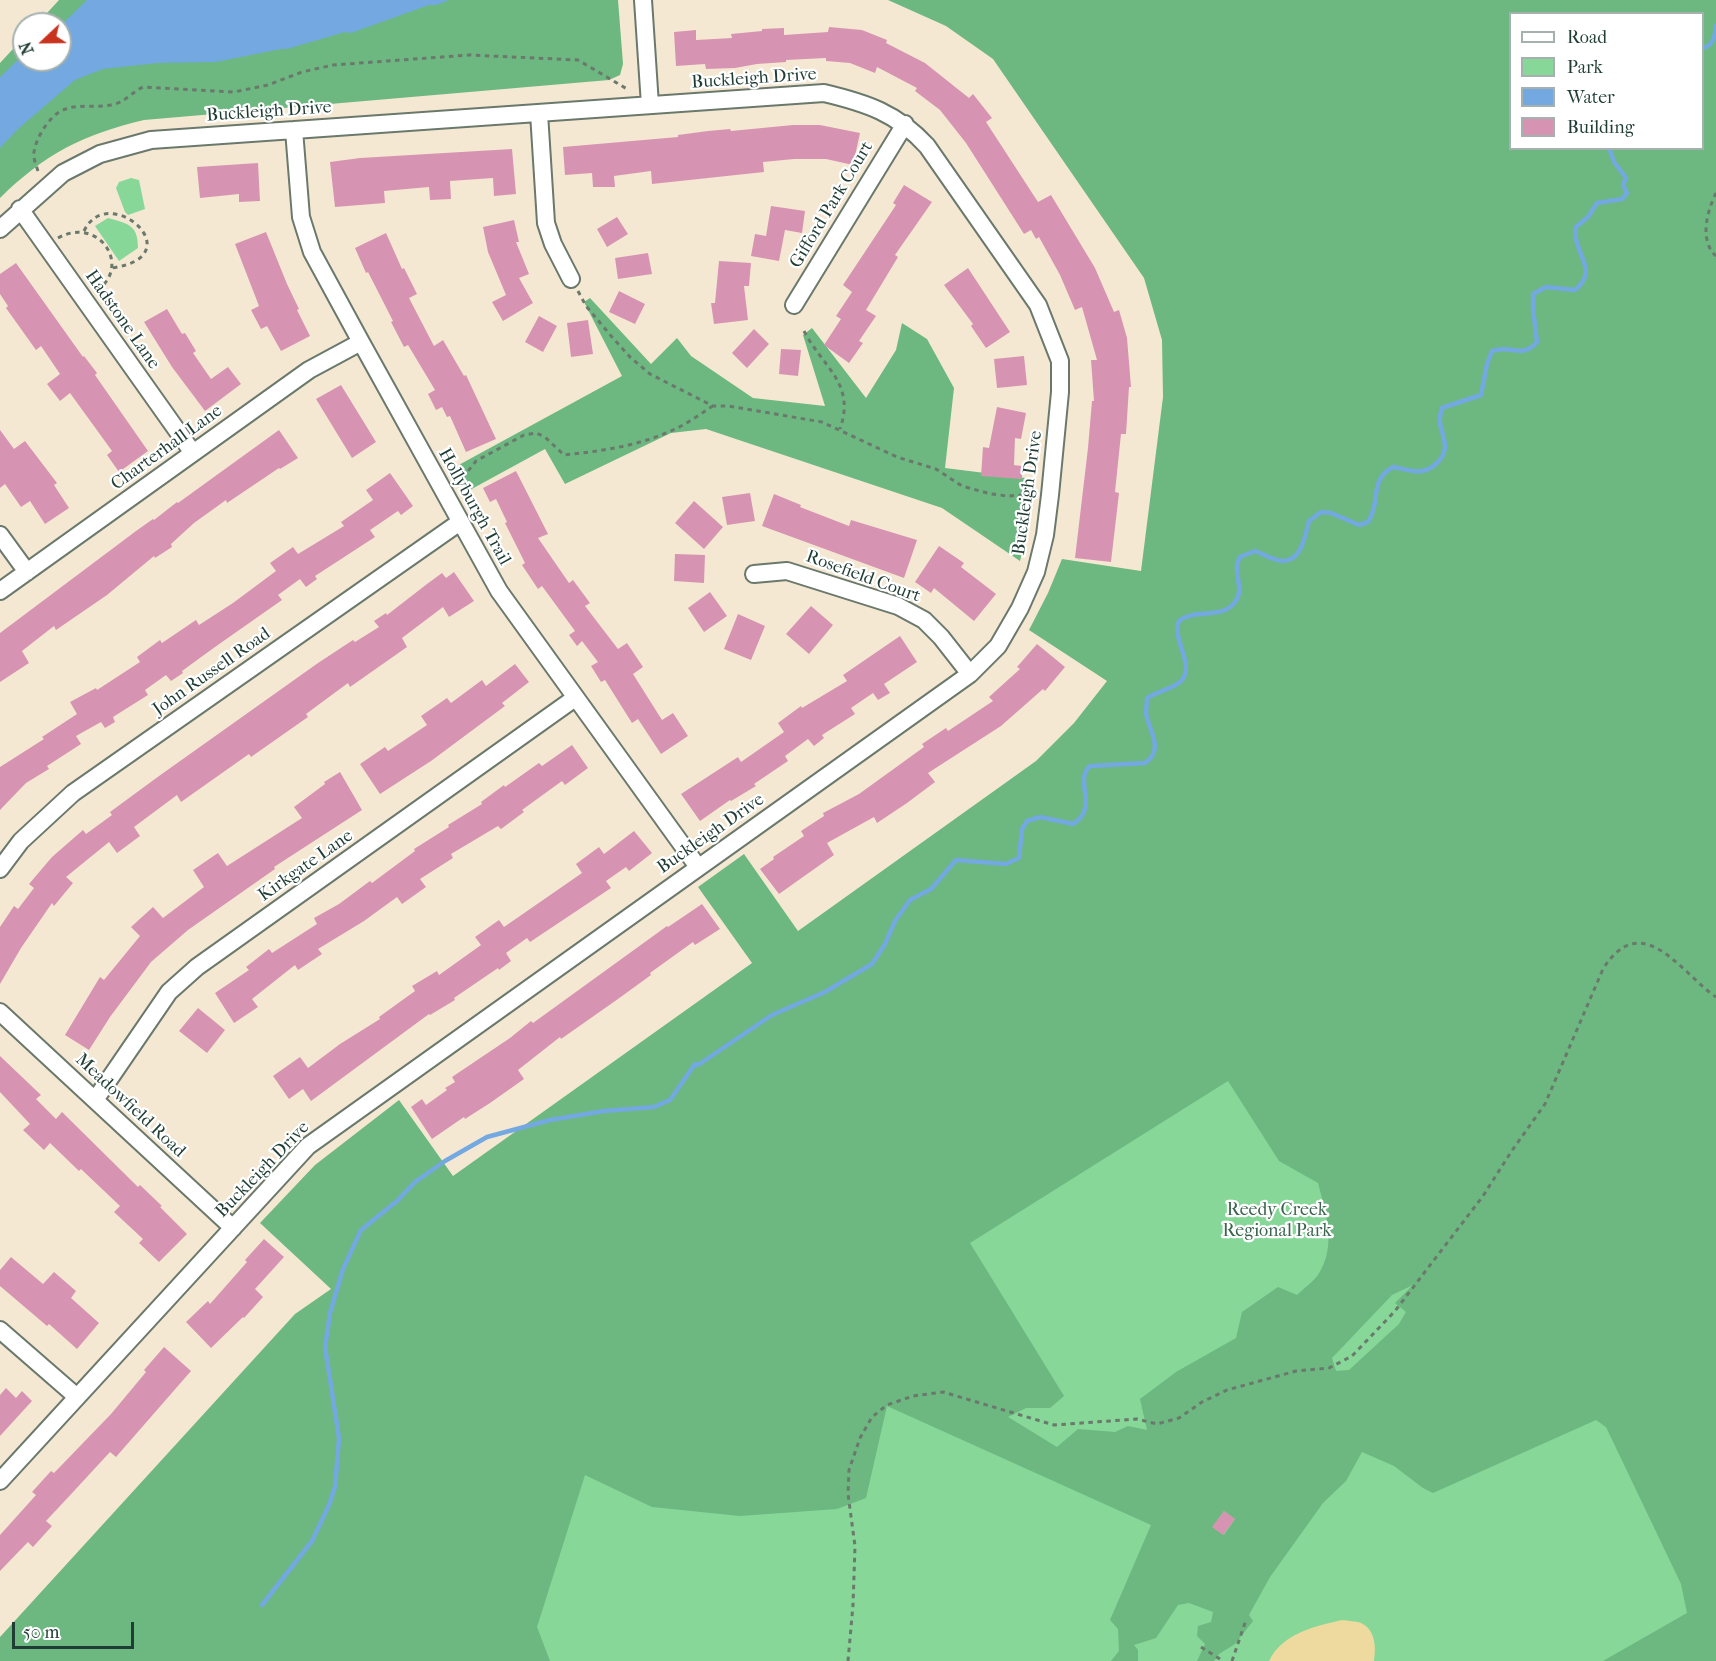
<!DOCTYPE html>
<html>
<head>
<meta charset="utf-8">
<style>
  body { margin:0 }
  #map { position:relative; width:1716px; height:1661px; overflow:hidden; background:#f5e8d3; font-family:"IM FELL French Canon",serif }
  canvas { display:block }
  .legend { position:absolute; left:1509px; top:12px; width:195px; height:138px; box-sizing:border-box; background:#fff; border:2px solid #a5b1ae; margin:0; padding:8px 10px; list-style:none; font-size:18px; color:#1f3d34 }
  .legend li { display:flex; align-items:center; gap:12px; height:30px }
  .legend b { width:30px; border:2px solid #a5b1ae }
  .north { position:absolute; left:12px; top:12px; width:60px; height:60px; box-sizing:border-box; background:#fff; border:2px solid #a5b1ae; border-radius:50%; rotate:248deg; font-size:16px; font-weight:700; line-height:24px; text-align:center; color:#1f3d34 }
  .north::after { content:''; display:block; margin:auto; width:21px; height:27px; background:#c8321e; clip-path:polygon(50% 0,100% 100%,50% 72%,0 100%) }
  .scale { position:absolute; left:12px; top:1622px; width:122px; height:27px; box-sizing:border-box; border:3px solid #1f3d34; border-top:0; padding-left:8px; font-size:18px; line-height:21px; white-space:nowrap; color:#1f3d34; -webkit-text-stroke:4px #fff; paint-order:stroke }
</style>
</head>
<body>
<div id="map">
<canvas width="1716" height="1661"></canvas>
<ul class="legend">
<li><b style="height:8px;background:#fff"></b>Road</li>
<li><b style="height:16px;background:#86d798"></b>Park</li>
<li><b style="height:16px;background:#73a8e0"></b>Water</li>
<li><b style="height:16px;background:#d794b2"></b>Building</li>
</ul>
<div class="north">N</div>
<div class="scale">50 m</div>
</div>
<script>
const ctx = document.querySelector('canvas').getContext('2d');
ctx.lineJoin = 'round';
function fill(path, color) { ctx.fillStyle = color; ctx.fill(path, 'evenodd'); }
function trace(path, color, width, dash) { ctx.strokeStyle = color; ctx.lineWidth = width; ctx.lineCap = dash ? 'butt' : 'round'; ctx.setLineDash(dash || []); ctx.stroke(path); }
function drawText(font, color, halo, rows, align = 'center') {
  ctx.font = font + ' "IM FELL French Canon",serif'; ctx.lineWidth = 4.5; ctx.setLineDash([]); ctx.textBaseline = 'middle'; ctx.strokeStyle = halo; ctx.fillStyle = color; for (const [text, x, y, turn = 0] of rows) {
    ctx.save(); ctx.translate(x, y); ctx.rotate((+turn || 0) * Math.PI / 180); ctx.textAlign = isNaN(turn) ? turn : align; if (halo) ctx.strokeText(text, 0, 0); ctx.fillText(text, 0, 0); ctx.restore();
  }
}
const green = new Path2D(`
  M1238 0H1716V1661H250L1154 659ZM1510 14H1702V148H1510Z
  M131 178 139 180 145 209 128 215 125 212 116 188 119 182Z
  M108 218C129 224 138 225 138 248L119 261 95 226Z`);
const forest = new Path2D(`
  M59 0H618L623 64 620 75 609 80 144 120C82 135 46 153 0 198V63L24 37V60H60V24H37Z
  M888 0H1716V1661H1603L1687 1613 1681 1584 1606 1427 1596 1420 1433 1493 1423 1488 1394 1466 1362 1452 1346 1481 1323 1503 1270 1577 1249 1615 1253 1621 1235 1644 1219 1654 1214 1661H1197L1205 1644 1197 1636 1198 1626 1211 1622 1213 1612 1189 1603 1178 1605 1156 1638 1134 1645 1138 1650V1661H1111L1119 1651 1118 1629 1110 1620 1151 1525 887 1406 866 1498 837 1509 740 1516 652 1507 585 1475 537 1627 550 1661H0V1637L295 1314 331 1289 260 1223 315 1165 399 1100 453 1176 752 963 698 887 744 854 798 931 1036 761 1074 723 1107 681 1029 630 1048 593 1062 559 1141 571 1163 397 1162 340 1144 278 993 59 946 26ZM1510 14H1702V148H1510ZM1228 1081 1279 1161 1318 1183C1326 1214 1337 1246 1318 1275 1313 1282 1304 1288 1297 1295L1278 1287 1242 1312 1236 1338 1176 1372 1140 1399 1147 1430 1128 1426 1115 1432 1078 1429 1057 1447 1008 1417 1026 1408H1050L1064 1396 970 1243ZM1413 1285 1395 1303 1406 1312 1399 1324 1349 1370 1336 1371 1332 1358 1392 1295ZM1224 1511 1235 1519 1224 1535 1213 1527Z
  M590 298 651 364 677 338 691 356 753 398 825 406 803 335 812 328 866 398 896 350 902 323 927 339 954 388 945 468 1033 479 1026 535 1020 561 942 508 706 429 671 433 565 484 545 449 468 491 455 467 622 376 584 302Z`);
const sand = new Path2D(`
  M1342 1620C1347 1621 1356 1621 1361 1623 1376 1630 1376 1648 1374 1661H1269C1282 1634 1314 1626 1342 1620Z`);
const water = new Path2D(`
  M87 0H449L436 5H429L351 33 345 32 287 49H281L216 62 158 63 103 69 75 80 18 129 0 148V77L24 54V60H60V26Z`);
const stream = new Path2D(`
  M1702 48C1714 46 1715 35 1716 26
  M262 1605 312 1541 329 1505 335 1487 339 1438 325 1347 330 1313 343 1269 361 1230 397 1201 415 1182 445 1161 487 1137 550 1120 604 1111 654 1107 670 1100 695 1064 698 1065 772 1015 825 992 872 964 885 944 895 921 910 900 931 889 956 860 1006 864 1019 858 1022 829 1027 821 1040 817 1073 824C1100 807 1073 781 1090 766L1145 763C1165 749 1149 732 1146 713 1146 708 1147 703 1147 698 1156 692 1175 688 1181 681 1196 665 1171 639 1179 621 1195 608 1222 620 1235 602 1246 588 1231 572 1240 557L1255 551C1263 554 1273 560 1282 561 1302 562 1305 535 1309 521L1321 512 1331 513 1359 525 1368 522C1382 500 1368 481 1393 467 1411 470 1422 477 1437 463 1442 458 1445 453 1445 446 1444 429 1436 427 1442 408L1481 395 1487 364 1492 351C1511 344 1521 360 1537 342L1533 309V294L1546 287 1575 290C1601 269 1571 252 1576 227L1588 217 1597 203 1622 199 1627 193 1623 185 1626 178 1614 162 1609 148`);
const building = new Path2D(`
  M829 27 862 30 887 40 886 43 925 63 969 98 973 94 992 118 986 122 1038 202 1051 195 1095 268 1114 312 1119 310 1127 338 1131 387H1129L1126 434H1121L1115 492 1119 493 1111 562 1075 558 1088 448 1092 401H1094L1091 360H1097L1082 307 1075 310 1060 275 1039 237 1036 239 1031 230 1024 234 966 143 940 110 915 91 917 88 877 67 875 73 850 63 826 61V58L786 60V62L757 64 735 68 706 69 705 64 676 66 674 32 696 30V40L732 38 731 34 762 31V29L784 28V35L828 32Z
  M793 125H820L860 133 853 165 826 159H794L763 162 764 172 652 184 651 171 614 176 615 187H593L592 173 565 175 563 147 678 137V135L708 131 730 129 731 131Z
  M512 149 516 194 494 196 493 178 450 181 451 199 430 200 429 187 384 191 385 203 335 207 330 162 360 158Z
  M258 163 260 201 239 202V194L200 198 197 167Z
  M904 185 932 202 895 255 898 257 866 310 876 316 859 341 863 343 849 363 824 345 841 319 836 316 852 292 843 285 896 205 893 203Z
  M771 206 805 211 802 233 785 230 779 261 751 256 755 234 766 236Z
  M617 217 628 234 607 247 597 229Z
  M514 220 519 242H516L529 274 519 278 533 303 503 321 492 302 506 295 488 252 483 227Z
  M266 232 287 284 299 309 297 310 310 336 281 351 267 326 261 329 251 310 259 306 235 244Z
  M386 233 402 269 404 268 417 294 409 298 434 346 443 340 464 376 466 375 496 439 466 452 450 416 447 417 442 407 436 410 428 394 435 390 408 345 404 347 391 322 393 321 368 272 366 273 355 248Z
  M648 253 652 274 618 279 615 258Z
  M719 261 751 263 749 286H744L748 320 714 324 711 303H715Z
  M16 263 83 357 84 356 97 373 95 375 148 451 119 472 107 455 112 451 70 393 60 401 47 384 60 374 41 346 36 350 6 308 8 306 0 294V274Z
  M968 268 1010 332 986 348 971 326 973 324 944 285Z
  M619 291 645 304 635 324 609 312Z
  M167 309 182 334 185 333 196 351 193 353 211 379 228 367 241 384 205 411 172 367 144 322Z
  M539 316 557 326 543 352 525 342Z
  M588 320 593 354 571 357 567 323Z
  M754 329 769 344 747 368 732 353Z
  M781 349 801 350 798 376 779 374Z
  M1024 356 1027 385 997 388 994 359Z
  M341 385 376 442 352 458 316 399Z
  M997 407 1026 413 1021 439 1015 438 1014 465 1022 466V479L981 476 983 447 989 448Z
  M0 430 14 449 25 441 57 483 54 485 69 508 45 524 30 501 21 507 5 484 0 488Z
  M279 430 298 458 280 469 279 468 227 503 226 500 194 523 171 544 172 547 155 558 154 556 107 595 56 630 54 626 22 651 29 663 0 682V633L136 531 153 519 154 520 177 502 178 503Z
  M516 471 548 534 538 538 569 583 573 580 590 603 585 606 618 649 627 643 643 667 633 674 662 720 673 713 688 736 661 754 638 719 632 723 605 680 601 682 591 666 598 662 582 641 577 646 569 635 575 631 542 586 538 589 522 565 525 563 505 523 507 522 496 499 490 502 483 488Z
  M390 473 413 506 401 515 398 511 370 530 375 537 315 576 317 579 306 587 300 579 278 595 282 600 215 647 182 671 183 673 171 681 166 675 145 690 148 695 113 717 115 722 105 728 101 722 76 736 81 744 47 766 49 769 26 783 0 810V767L44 739 42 737 77 714 70 702 96 688 97 690 140 662 137 657 160 640 162 643 196 620 199 625 233 603 276 571 270 563 293 547 298 554 344 526 341 522 373 500 366 490Z
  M750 493 755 521 727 525 722 497Z
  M774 494 801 505 800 507 849 526 851 520 917 540 904 578 762 526Z
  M694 501 723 527 704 549 675 523Z
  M939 546 964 563 961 567 996 594 974 621 934 588 931 593 915 582Z
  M675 554 705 555 704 583 674 581Z
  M454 572 474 601 449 617 443 607 402 638 407 647 350 687 348 683 306 714 308 717 251 757 249 754 181 802 177 795 134 827 140 836 117 853 109 842 66 877 73 883 54 906 52 903 21 948 0 984V927L14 906 18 909 34 888 29 884 52 857 83 830 86 834 112 815 110 812 159 776 318 663 353 640 355 642 379 627 374 621 386 613 387 615 427 584 442 573 446 578Z
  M710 592 727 616 704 632 688 608Z
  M811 606 833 625 809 654 786 634Z
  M738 614 765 626 751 660 724 649Z
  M900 636 917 662 884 684 890 693 878 700 873 693 851 708 855 714 822 735 824 738 814 746 808 739 785 756 788 761 754 784 756 786 731 801 730 800 700 821 681 794 738 757 741 762 784 732 778 723 801 706 802 708 847 681 843 675Z
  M1037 644 1065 667 1045 691 1043 689 1001 726 928 773 935 782 907 803 877 823 874 817 827 843 834 855 779 894 760 869 774 859 773 857 804 836 801 831 824 816 823 813 859 794 924 747 922 744 946 728 948 731 993 701 989 697 1020 669 1017 667Z
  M515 664 529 682 502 703 505 706 431 761 380 794 360 764 385 747 388 751 427 725 421 716 447 698 451 703 482 680 486 686Z
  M572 745 588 768 565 785 562 781 522 810 524 812 501 829 498 826 451 854 453 858 420 879 426 887 402 904 397 897 364 921 318 949 322 954 298 970 295 965 252 999 258 1007 234 1023 215 993 249 970 246 967 269 949 272 953 317 924 314 918 339 904 370 881 372 883 415 851 414 849 449 827 448 825 482 804 481 802 504 785 505 787 539 763 542 766Z
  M340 772 362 810 274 867 275 869 188 930 151 962 110 1017 89 1050 65 1035 100 977 104 980 140 936 131 927 153 907 163 918 204 887 193 870 218 853 227 866 302 818 294 807 325 784 324 782Z
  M634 831 652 853 629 871 626 867 606 881 611 888 530 942 527 938 506 953 511 961 499 970 498 968 454 998 455 1000 430 1015 429 1014 311 1101 303 1089 289 1099 273 1076 300 1057 308 1068 340 1044 380 1019 379 1017 415 991 412 986 437 971 439 975 481 945 475 937 499 920 504 927 582 873 576 864 599 847 604 854Z
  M702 904 720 929 695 945 693 942 650 973 651 975 618 999 561 1039 560 1037 518 1070 524 1079 490 1103 465 1119 464 1117 432 1139 411 1107 422 1099 426 1105 447 1090 445 1088 455 1082 452 1077 510 1038 531 1021 533 1023 667 926 668 927Z
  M198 1008 225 1030 207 1053 179 1031Z
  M0 1056 41 1095 36 1099 56 1119 62 1112 138 1187 140 1185 162 1206 160 1207 187 1234 159 1262 139 1243 143 1239 114 1212 120 1206 81 1169 79 1171 50 1143 44 1150 23 1130 30 1124 0 1092Z
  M264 1239 284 1257 255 1289 263 1297 244 1318 243 1317 211 1348 186 1322 208 1301 210 1304 247 1262 245 1260Z
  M11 1257 43 1284 54 1272 76 1291 71 1298 99 1323 77 1349 49 1324 47 1326 0 1286V1270Z
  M164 1347 191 1371 116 1457 110 1452 74 1491 46 1521 52 1526 33 1547 28 1542 0 1571V1535L36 1495 32 1492 51 1471 54 1473 111 1414 146 1372 144 1370Z
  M6 1388 16 1398 22 1391 32 1401 0 1436V1395Z
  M1224 1511 1235 1519 1223 1535 1212 1527Z`);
const path = new Path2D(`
  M38 171C36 165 33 158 34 152 36 138 49 116 63 110 78 103 98 109 115 104 126 101 132 92 143 87L234 92 268 85 302 72 333 65 469 55 578 60 627 89
  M1716 193C1707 211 1699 241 1716 256
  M84 231C108 180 195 256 112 268
  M58 238C99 215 133 267 96 291
  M578 291 586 306 612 337 630 357 650 374 713 406H728L822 422 897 457 936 469 962 486 991 494 1008 496 1036 494
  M804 331C823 368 856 383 840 429
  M457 485 476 461 524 435 536 433 545 437 564 455C602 451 638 446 673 430 687 424 700 414 713 406
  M1201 1647 1223 1661
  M848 1661 853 1605 855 1546 848 1494 849 1470 860 1438 872 1417 887 1405 913 1396 943 1392 1054 1425 1137 1419 1157 1424 1179 1418 1202 1402 1227 1390 1296 1371 1329 1368 1352 1356 1395 1311 1483 1196 1511 1152 1545 1104 1603 969C1642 907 1681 973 1716 997
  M1232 1661 1246 1620`);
const minor = new Path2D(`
  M643 0 650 105
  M539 113 546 223 553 244 571 279
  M294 130 301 217 312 252 361 342 499 591 698 867
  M20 209 193 453
  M0 229 63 173 100 154 151 140 824 93C866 103 897 113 927 146L1038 305 1060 361V392L1050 495 1045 535 1036 572 1020 608 998 646 970 674 308 1146 0 1481
  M794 305 905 124
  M0 535 27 572
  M754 574 787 571 898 606 924 620 941 637 970 674
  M0 591 309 370 361 342
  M0 869 21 841 73 793 460 522
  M0 1012 233 1228
  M95 1100 169 992 197 967 575 698
  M0 1330 77 1397`);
const streetNames = [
  ["Buckleigh Drive",754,79,-4],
  ["Buckleigh Drive",269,112,-4],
  ["Gifford Park Court",832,205,-59],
  ["Hadstone Lane",122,320,55],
  ["Charterhall Lane",167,448,-36],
  ["Buckleigh Drive",1028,493,-82],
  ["Hollyburgh Trail",474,507,61],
  ["Rosefield Court",863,577,20],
  ["John Russell Road",212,672,-35],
  ["Buckleigh Drive",711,834,-35],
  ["Kirkgate Lane",306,866,-35],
  ["Meadowfield Road",130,1106,43],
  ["Buckleigh Drive",263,1170,-46]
];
const parkNames = [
  ["Reedy Creek",1277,1211],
  ["Regional Park",1277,1232]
];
fill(green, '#86d798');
fill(forest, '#6cb880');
fill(sand, '#eeda9e');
fill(water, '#73a8e0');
trace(stream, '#73a8e0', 4.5);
fill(building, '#d794b2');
trace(minor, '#6a796c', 20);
trace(path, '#6a796c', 3, [4.5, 4.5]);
trace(minor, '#fff', 16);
drawText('18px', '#1f3d34', '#fff', streetNames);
drawText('18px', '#39644d', '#fff', parkNames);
</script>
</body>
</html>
